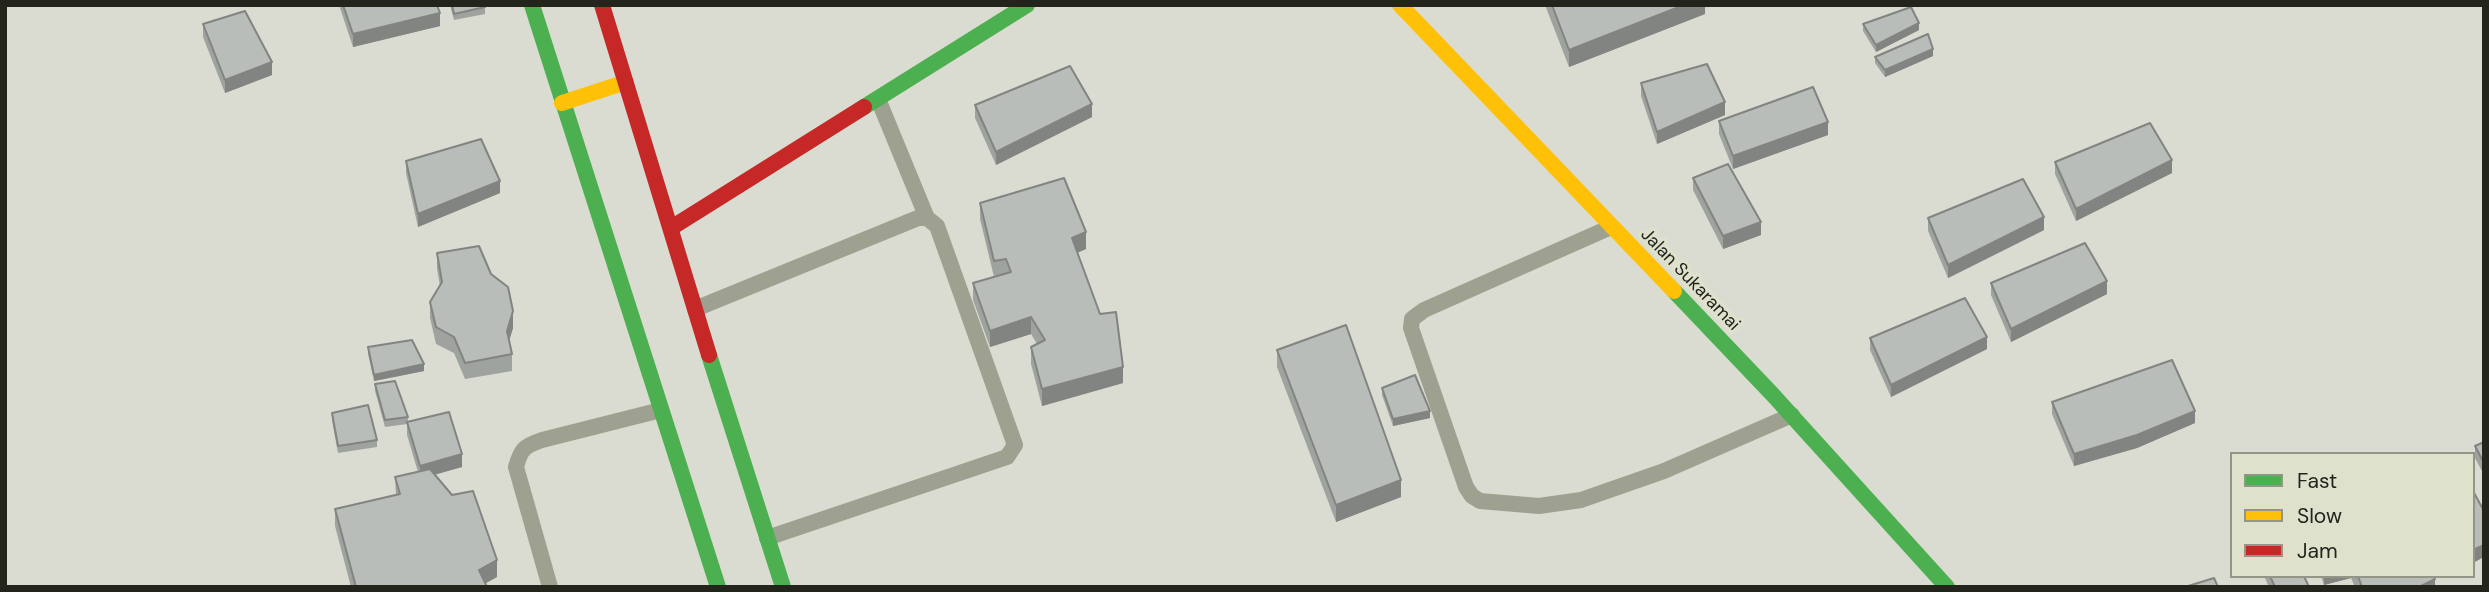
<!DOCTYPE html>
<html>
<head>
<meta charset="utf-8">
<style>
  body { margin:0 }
  #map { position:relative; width:2489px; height:592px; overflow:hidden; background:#dadcd1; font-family:"DM Sans",sans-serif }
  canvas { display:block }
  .frame { position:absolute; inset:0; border:7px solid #23241c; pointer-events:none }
  .legend { position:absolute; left:2230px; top:452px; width:245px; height:126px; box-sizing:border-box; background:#dee1cc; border:2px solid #939586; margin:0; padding:9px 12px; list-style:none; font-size:21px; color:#23241c }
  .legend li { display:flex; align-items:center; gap:14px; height:35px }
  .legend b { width:35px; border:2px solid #939586 }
</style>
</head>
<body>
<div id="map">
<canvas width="2489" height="592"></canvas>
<div class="frame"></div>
<ul class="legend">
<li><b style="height:9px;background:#4caf50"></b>Fast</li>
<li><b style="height:9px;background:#ffc107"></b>Slow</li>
<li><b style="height:9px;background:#c62828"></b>Jam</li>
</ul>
</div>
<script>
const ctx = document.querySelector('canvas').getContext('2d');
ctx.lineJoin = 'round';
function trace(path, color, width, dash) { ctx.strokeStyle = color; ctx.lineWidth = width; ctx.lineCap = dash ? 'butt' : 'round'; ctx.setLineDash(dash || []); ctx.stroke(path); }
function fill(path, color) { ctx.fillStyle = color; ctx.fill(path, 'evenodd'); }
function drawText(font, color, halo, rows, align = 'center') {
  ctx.font = font + ' "DM Sans",sans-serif'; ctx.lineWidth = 7; ctx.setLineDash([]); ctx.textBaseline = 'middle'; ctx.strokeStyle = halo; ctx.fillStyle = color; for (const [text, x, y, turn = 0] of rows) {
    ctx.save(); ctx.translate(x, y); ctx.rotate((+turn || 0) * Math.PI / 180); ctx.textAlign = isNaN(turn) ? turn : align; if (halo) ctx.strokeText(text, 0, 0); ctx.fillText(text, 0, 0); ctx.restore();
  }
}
const lane = new Path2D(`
  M878 99 927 218
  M1611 227 1424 310 1412 319 1411 328 1466 487 1472 496 1480 501 1539 506 1581 500 1664 471 1792 415
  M695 309 918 218H927L937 226 1015 445 1007 457 767 538
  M550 587 516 467C521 449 524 446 542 440L661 410`);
const fast = new Path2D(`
  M532 5 718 587
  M864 107 1027 5
  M1674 291 1773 395 1947 587
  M709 355 783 587`);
const slow = new Path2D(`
  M1400 5 1674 291
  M562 103 626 82`);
const jam = new Path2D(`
  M602 5 709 355
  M671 228 864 107`);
const wall = new Path2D(`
  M339 5H437L440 26 353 47Z
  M450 5H485V14L454 20Z
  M1545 5H1705V14L1569 67Z
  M203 24 272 75 225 93 203 37Z
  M1863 24 1919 30 1876 52 1863 31Z
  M1933 56 1885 77 1875 63V57Z
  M1641 83 1725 115 1657 144 1641 96Z
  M975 105 1092 117 996 165 975 118Z
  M1719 121 1828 135 1733 169 1719 134Z
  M406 161 500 193 418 227 406 173Z
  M2055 162 2172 173 2076 221 2055 174Z
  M1693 178 1761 235 1723 249 1693 190Z
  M980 203 1086 249 1077 253 1123 383 1042 406 1031 364V347L1037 344 1031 334 990 347 973 300V283L994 277 980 219Z
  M1928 218 2044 230 1948 278 1928 231Z
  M437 253 513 328 509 340 512 354V371L465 379 454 353 436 344 430 318V302L440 286 437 269Z
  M1991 283 2107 294 2011 342 1991 295Z
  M1870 338 1987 349 1891 397 1870 350Z
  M368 347 424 371 374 381 368 354Z
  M1277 350 1401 497 1336 522 1277 367Z
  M375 384 408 417V422L462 467 435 474 497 577 485 583 487 587H351L335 526V509L396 495 395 477 418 472 407 435V424L385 427 375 391Z
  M1382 388 1430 418 1393 426 1382 395Z
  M2052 402 2195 423 2137 448 2074 466 2052 414Z
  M332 413 377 440V447L338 453 332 420Z
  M2484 442V475L2475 458V446Z
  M2264 576H2304L2309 587H2269Z
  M2321 576H2434L2435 587H2355L2351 578 2324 585Z`);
const shadedWall = new Path2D(`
  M1684 5H1705V14L1569 67V50Z
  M440 13V26L353 47V34Z
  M1919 23V30L1876 52V45Z
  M1933 49V56L1885 77V70Z
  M272 62V75L225 93V80Z
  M1725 102V115L1657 144V132Z
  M1092 104V117L996 165V152Z
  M1828 122V135L1733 169V156Z
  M2172 160V173L2076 221V209Z
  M500 181V193L418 227V214Z
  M2044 217V230L1948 278V265Z
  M1761 222V235L1723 249V236Z
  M1086 232V249L1072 255V238Z
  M2107 281V294L2011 342V329Z
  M513 311V328L507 348V331Z
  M1031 317V334L990 347V331Z
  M1987 337V349L1891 397V385Z
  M424 364V371L374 381V375Z
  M1123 367V383L1042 406V389Z
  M1430 411V418L1393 426V419Z
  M2195 411V423L2137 448 2074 466V454Z
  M462 454V467L420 479V466Z
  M1401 480V497L1336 522V505Z
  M2484 545V557L2473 563V550Z
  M497 560V577L479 587V570Z
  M2324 576H2351V578L2324 585Z
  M2435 579V587H2419Z`);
const building = new Path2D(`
  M343 5H437L440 13 353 34Z
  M452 5H485V7L454 14Z
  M1552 5H1684L1569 50Z
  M1911 7 1919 23 1876 45 1863 24Z
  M245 11 272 62 225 80 203 24Z
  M1928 34 1933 49 1885 70 1875 57Z
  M1707 64 1725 102 1657 132 1641 83Z
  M1070 66 1092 104 996 152 975 105Z
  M1813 87 1828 122 1733 156 1719 121Z
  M2150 123 2172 160 2076 209 2055 162Z
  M481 139 500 181 418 214 406 161Z
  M1728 164 1761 222 1723 236 1693 178Z
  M1064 178 1086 232 1072 238 1100 314 1116 312 1123 367 1042 389 1031 347 1045 340 1031 317 990 331 973 283 1011 272 1006 259 994 261 980 203Z
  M2023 179 2044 217 1948 265 1928 218Z
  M2085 243 2107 281 2011 329 1991 283Z
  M479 246 491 274 508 287 513 311 507 331 512 354 465 363 454 337 436 327 430 302 442 282 437 253Z
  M1965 298 1987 337 1891 385 1870 338Z
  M1346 325 1401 480 1336 505 1277 350Z
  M412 340 424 364 374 375 368 347Z
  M2172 360 2195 411 2137 435 2074 454 2052 402Z
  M1415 375 1430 411 1393 419 1382 388Z
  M395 381 408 417 385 420 375 384Z
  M368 405 377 440 338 446 332 413Z
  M449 412 462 454 420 466 407 422Z
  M2484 442V463L2475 446Z
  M430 469 452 495 473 491 497 560 479 570 487 587H356L335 509 400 494 395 477Z
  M2473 491 2484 511V545L2473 550Z
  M2270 576H2304L2309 587H2275Z
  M2358 576H2434L2435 579 2419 587H2362Z
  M2214 578 2218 587H2185Z`);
const streetNames = [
  ["Jalan Sukaramai",1690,280,46]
];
trace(lane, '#9ea090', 16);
trace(fast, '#4caf50', 16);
trace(slow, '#ffc107', 16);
trace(jam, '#c62828', 16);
fill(wall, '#9fa3a0');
fill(shadedWall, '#828482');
fill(building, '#b9bdba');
trace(building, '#828482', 2);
drawText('18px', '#23241c', '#dee1cc', streetNames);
</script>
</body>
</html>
